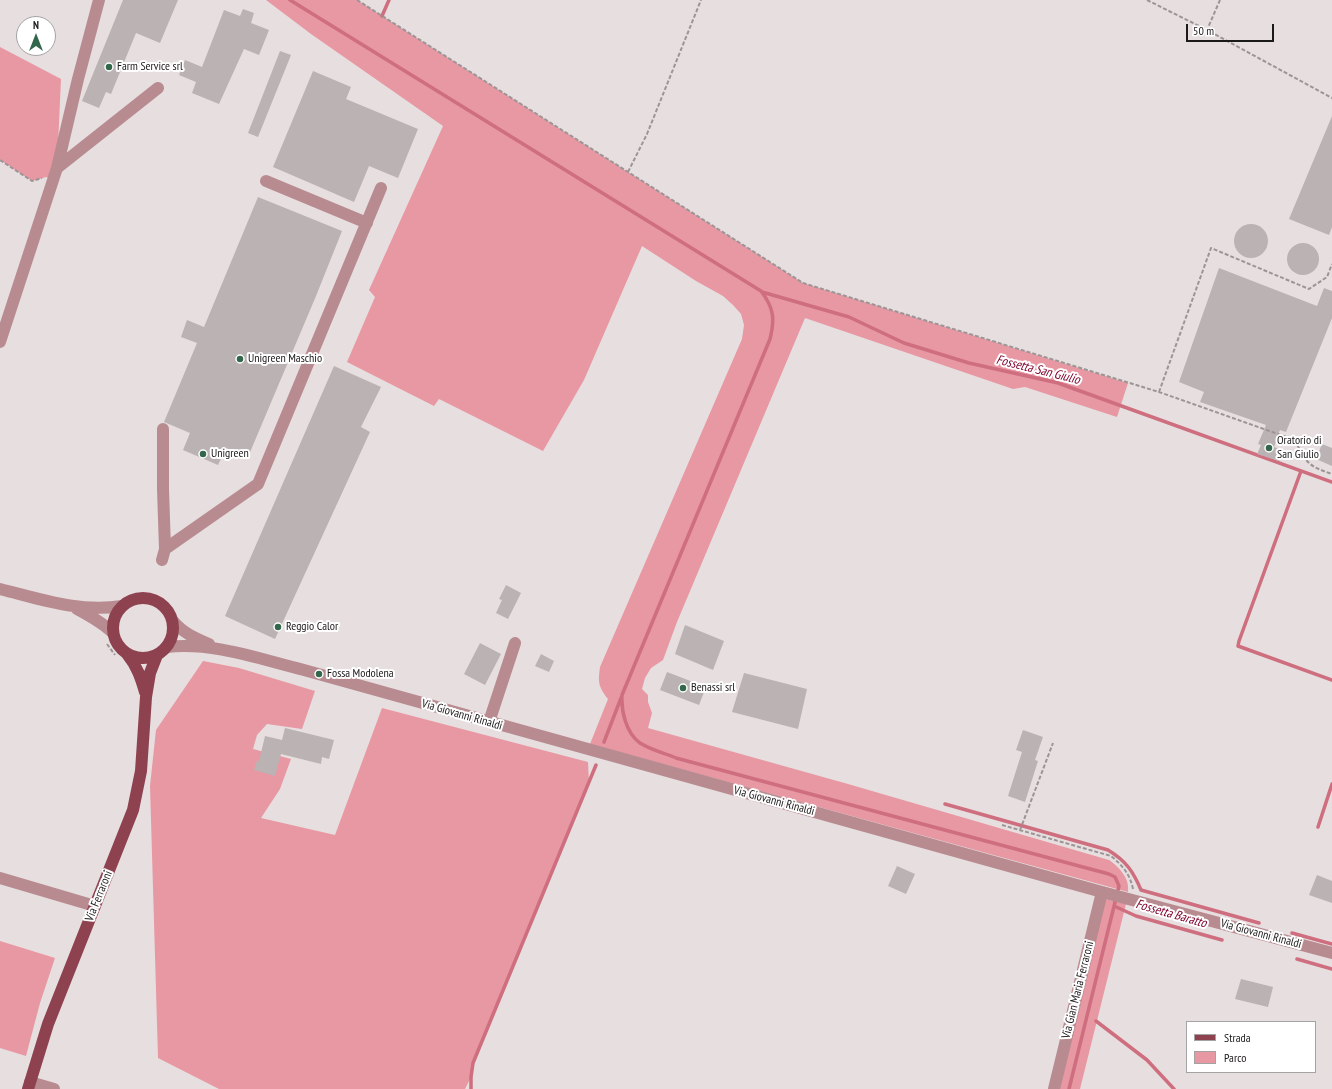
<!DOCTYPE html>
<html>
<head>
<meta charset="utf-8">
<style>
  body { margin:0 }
  #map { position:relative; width:1332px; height:1089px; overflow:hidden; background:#e7dedf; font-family:"PT Sans Narrow",sans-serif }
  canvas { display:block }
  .legend { position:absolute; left:1186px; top:1021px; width:130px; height:52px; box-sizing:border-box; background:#fff; border:1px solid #a4a3a3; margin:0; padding:5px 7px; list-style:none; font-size:12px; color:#1c1919 }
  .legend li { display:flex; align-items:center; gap:8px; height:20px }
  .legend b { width:20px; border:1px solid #a4a3a3 }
  .north { position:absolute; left:16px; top:16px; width:40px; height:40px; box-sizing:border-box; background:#fff; border:1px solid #a4a3a3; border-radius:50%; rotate:0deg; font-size:11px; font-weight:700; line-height:16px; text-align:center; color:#1c1919 }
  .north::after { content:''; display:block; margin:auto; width:14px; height:18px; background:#32674c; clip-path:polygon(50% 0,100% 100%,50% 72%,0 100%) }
  .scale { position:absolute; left:1186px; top:24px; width:88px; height:18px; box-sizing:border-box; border:2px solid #1c1919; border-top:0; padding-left:5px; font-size:12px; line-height:14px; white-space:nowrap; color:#1c1919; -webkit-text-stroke:3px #fff; paint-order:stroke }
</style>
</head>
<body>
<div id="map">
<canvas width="1332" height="1089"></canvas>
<ul class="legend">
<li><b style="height:5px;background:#8e4250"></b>Strada</li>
<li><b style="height:11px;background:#e798a3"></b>Parco</li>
</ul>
<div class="north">N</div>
<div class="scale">50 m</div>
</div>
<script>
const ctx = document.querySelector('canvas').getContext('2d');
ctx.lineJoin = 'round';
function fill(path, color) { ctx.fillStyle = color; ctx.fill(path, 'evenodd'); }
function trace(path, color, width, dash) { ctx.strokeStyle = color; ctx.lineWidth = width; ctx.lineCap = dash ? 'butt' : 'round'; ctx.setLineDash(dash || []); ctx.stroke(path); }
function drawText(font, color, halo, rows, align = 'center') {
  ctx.font = font + ' "PT Sans Narrow",sans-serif'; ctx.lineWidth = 4; ctx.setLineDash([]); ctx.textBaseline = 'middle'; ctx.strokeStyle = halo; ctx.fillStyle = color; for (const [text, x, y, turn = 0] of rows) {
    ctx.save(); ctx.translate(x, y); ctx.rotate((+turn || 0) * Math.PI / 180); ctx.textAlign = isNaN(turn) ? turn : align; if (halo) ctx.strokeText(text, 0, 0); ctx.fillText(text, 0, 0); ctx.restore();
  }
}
const green = new Path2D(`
  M266 0H357L803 283 1128 383 1117 417 1025 387 1013 389 805 318 677 622 663 660 651 668 645 678 642 689 648 695V702L652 713 648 728 848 784 1109 860C1119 867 1130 878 1128 892L590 744 608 699C598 686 598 682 600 667L742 339 744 325 741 314 733 305 723 296 696 281 642 246 584 380 543 451 439 399 434 406 347 362 375 297 369 290 443 126 311 34Z
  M0 47 61 79 57 168 53 180 46 177 32 181 0 160Z
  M203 661 239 668 315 691 302 729 267 724 257 735 253 749 291 759 280 789 261 818 335 835 382 708 588 762 589 783 473 1063 471 1077 465 1089H219L158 1058 150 786 156 730Z
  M1105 899 1126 904 1080 1089H1057Z
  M0 941 55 958 40 1003 26 1056 0 1048Z`);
const stream = new Path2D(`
  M290 0 761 291C774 308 775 319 770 339L622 695C621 711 626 733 640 743 651 750 664 753 676 758L1109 874 1115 877 1119 886 1069 1089
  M382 16 389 0
  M762 292 849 317 904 343 969 363 1058 383 1332 482
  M1301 471 1239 641 1238 646 1332 680
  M604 742 621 698
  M945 804 1108 850C1126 861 1133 871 1141 890L1259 923
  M1318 827 1332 784
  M1114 906 1136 916 1222 940
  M1292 933 1332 944
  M1297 959 1332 969
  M1096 1021 1147 1060 1174 1089
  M471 1089V1077L473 1063 596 765`);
const building = new Path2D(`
  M123 0H178L160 43 136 33 111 94 106 92 99 108 82 101Z
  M243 9 254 13 251 23 269 30 259 55 244 49 219 104 192 93 196 82 179 75 185 60 202 67 224 10 240 16Z
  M280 51 291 55 258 137 248 133Z
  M313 71 351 87 346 99 418 129 398 178 369 166 354 202 273 167Z
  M1332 116V227L1329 235 1289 219Z
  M258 197 342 231 316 296 248 457 226 448 218 465 183 450 190 433 164 422 197 343 181 337 187 320 204 327Z
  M1234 241a17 17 0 1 1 34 0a17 17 0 1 1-34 0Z
  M1287 259a16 16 0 1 1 32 0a16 16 0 1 1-32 0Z
  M1219 268 1317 306 1324 288 1332 291V318L1286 432 1280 430 1274 447 1283 450 1279 461 1257 454 1261 445 1258 444 1266 425 1200 402 1204 392 1179 382Z
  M334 366 381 387 361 427 370 432 275 639 225 616Z
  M1322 444 1332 448V466L1316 459Z
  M506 585 521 593 508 619 496 613 502 600 499 599Z
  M685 625 724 641 713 670 675 654Z
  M480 643 501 654 485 685 464 674Z
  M541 654 554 661 549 672 535 666Z
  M667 672 706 687 699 705 660 690Z
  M744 673 807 689 798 729 732 712Z
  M285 728 334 740 329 759 322 757 321 764 281 754 275 776 254 770 257 760 259 761 265 736 282 740Z
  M1023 730 1043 737 1035 760 1038 761 1025 802 1008 796 1022 752 1016 750Z
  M897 866 915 874 906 894 888 886Z
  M1317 875 1332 881V903L1309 895Z
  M1241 979 1273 987 1268 1007 1235 999Z`);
const path = new Path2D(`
  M357 0 803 283 1159 392 1295 440C1306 463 1308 466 1332 474
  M1147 0 1207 30
  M1220 0 1207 30 1332 98
  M0 160 32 181 42 178
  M628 172 647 134 701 0
  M1159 392 1211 248 1309 289 1327 277 1332 264
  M107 644 115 655
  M1002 825 1111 856C1122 865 1130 874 1133 889
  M1020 830 1053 743`);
const minor = new Path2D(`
  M57 168 158 88
  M266 181 367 223
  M0 342 57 168 78 79 99 0
  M165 549 258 484 381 188
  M162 560 165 549 163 489V429
  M0 589C40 599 80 613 122 606
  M77 609C90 616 103 623 113 633
  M173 621C183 633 195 638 209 644
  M167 647C214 642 259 659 304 670L1102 892 1332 953
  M489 722 515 643
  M0 878 95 906
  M30 1082 54 1089
  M1054 1089 1102 892`);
const major = new Path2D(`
  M113 628a30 30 0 1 1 60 0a30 30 0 1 1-60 0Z
  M127 654C137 666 141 678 145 692
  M28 1089 48 1024 133 810 141 771 146 697 150 673 157 655`);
const markers = [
  [109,67,4,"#32674c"],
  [240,359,4,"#32674c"],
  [1269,448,4,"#32674c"],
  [203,454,4,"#32674c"],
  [278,627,4,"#32674c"],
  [319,674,4,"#32674c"],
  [683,688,4,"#32674c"]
];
const poiNames = [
  ["Farm Service srl",117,67],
  ["Unigreen Maschio",248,359],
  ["Oratorio di",1277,441],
  ["San Giulio",1277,455],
  ["Unigreen",211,454],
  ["Reggio Calor",286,627],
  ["Fossa Modolena",327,674],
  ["Benassi srl",691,688]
];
const streetNames = [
  ["Via Giovanni Rinaldi",462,715,16],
  ["Via Giovanni Rinaldi",774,801,15],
  ["Via Ferraroni",99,896,-68],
  ["Via Giovanni Rinaldi",1261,934,15],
  ["Via Gian Maria Ferraroni",1078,990,-76]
];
const waterNames = [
  ["Fossetta San Giulio",1038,370,14],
  ["Fossetta Baratto",1171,914,16]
];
fill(green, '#e798a3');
trace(stream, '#ce6e7f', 3.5);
fill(building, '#bbb2b3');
trace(path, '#9c9596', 2, [4, 2]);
trace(minor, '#b88b91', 12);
trace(major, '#8e4250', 12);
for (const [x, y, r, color] of markers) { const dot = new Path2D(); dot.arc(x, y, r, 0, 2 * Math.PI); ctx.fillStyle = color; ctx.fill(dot); trace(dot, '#fff', 1.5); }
drawText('12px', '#1c1919', '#fff', poiNames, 'left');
drawText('12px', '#1c1919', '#fff', streetNames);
drawText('italic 13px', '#810631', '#fff', waterNames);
</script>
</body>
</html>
